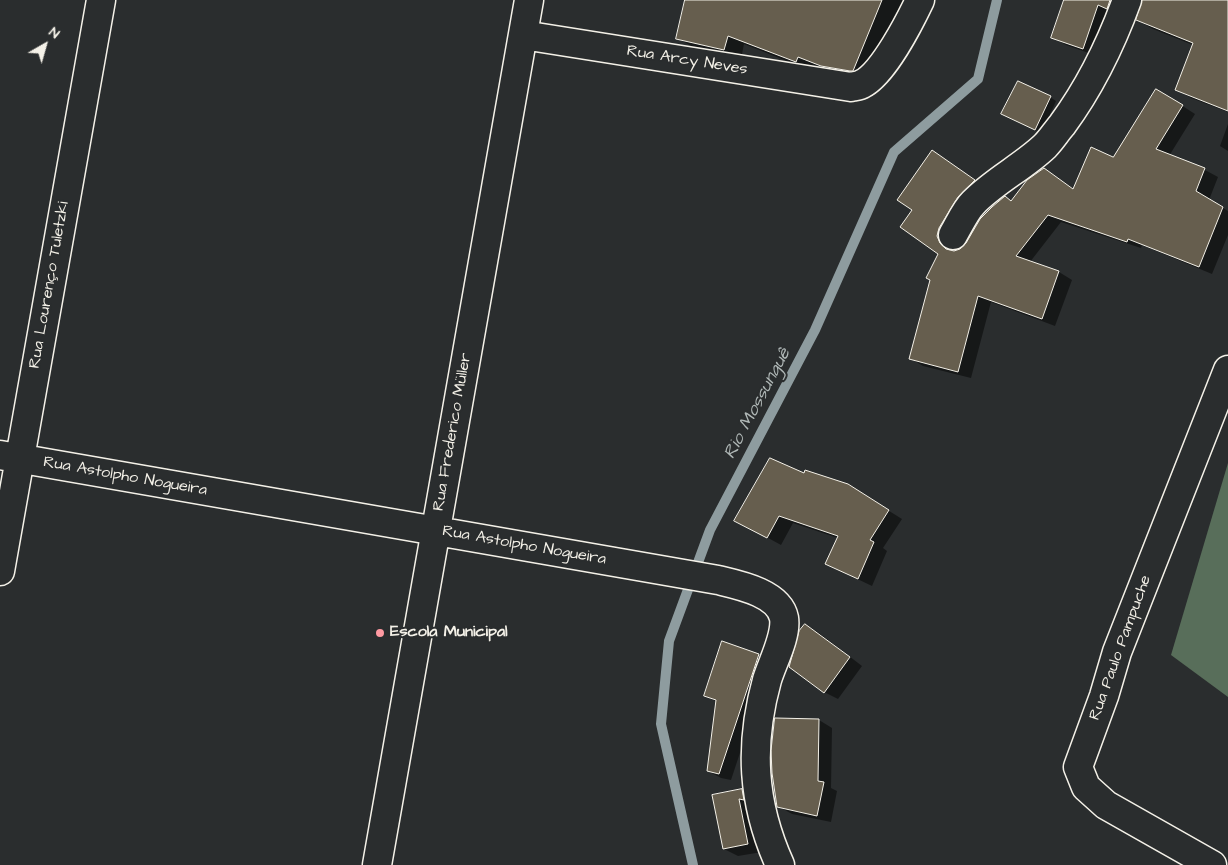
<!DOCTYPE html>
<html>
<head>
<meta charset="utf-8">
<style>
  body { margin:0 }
  #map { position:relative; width:1228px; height:865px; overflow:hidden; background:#2a2d2e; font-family:"Architects Daughter",sans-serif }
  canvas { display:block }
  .north { position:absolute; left:20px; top:20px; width:50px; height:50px; -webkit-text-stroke:4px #2a2d2e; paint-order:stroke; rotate:38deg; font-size:14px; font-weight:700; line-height:20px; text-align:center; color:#f4f1e8 }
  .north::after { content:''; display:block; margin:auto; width:18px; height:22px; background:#f4f1e8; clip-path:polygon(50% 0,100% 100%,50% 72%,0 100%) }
</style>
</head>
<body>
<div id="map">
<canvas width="1228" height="865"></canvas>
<div class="north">N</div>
</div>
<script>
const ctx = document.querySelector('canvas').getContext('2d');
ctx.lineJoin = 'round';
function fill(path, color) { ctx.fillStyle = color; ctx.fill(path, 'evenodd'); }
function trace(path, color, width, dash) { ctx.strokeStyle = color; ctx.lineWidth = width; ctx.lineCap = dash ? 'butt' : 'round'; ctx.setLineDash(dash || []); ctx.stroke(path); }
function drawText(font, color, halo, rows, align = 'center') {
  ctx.font = font + ' "Architects Daughter",sans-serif'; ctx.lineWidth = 4; ctx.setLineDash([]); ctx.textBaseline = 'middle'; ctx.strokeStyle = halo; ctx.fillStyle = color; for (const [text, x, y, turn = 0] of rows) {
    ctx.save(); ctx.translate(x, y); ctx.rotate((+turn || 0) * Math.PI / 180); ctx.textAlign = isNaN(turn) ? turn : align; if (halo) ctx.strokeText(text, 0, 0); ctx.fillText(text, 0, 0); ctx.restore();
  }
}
const green = new Path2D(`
  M1228 463V697L1171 655Z`);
const shadow = new Path2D(`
  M686 0H914L905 23 894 18 870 79 839 75 815 66 812 71 744 44 741 59 693 47 677 38Z
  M1066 0H1127L1097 56 1066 45 1052 37Z
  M1143 0H1228V112L1191 98 1176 89 1193 45 1153 29 1137 20Z
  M1050 97 1056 101 1042 133 1010 118Z
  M1170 98 1195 114 1169 156 1205 170 1218 177 1209 200 1228 211V235L1212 274 1142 245 1141 248 1061 222 1030 262 1059 272 1072 280 1055 326 991 302 971 378 923 366 910 358 940 253 913 210 933 152 987 188 950 244 953 252 961 250 1012 202 1044 169 1074 189 1114 158Z
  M1228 124V151L1220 146Z
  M805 474 862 494 902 519 883 548 887 551 872 586 826 564 838 538 793 523 781 545 750 528Z
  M805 625 819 633 862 666 838 699 824 692Z
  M758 655 770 662 731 780 721 778 708 771 717 702 706 696Z
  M819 720 832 728 831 788 837 791 831 822 792 814 778 806Z
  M742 790 756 798 762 852 738 856 724 849 714 796Z`);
const stream = new Path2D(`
  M693 865 661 724 669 641 710 530 815 330 894 152 978 79 997 0`);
const building = new Path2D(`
  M685 0H882L853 71H850L821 66 798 57 796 62 728 36 724 50 676 39Z
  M1064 0H1110L1107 9 1098 5 1083 49 1051 38Z
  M1142 0H1228V111L1175 90 1193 43 1136 20Z
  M1018 81 1051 96 1035 130 1001 114Z
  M1156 89 1183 105 1156 149 1205 168 1196 191 1223 207 1199 267 1128 239 1127 242 1048 215 1016 256 1059 271 1042 319 978 296 958 372 909 359 930 280 926 278 938 254 900 227 912 210 897 200 932 150 975 180 958 197 939 228 937 236 940 243 946 249 954 251 960 249 966 243 980 219 992 207 1005 196 1011 201 1027 180 1044 168 1073 189 1091 147 1113 157Z
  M770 458 804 473 805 470 848 484 889 510 870 540 874 542 858 579 825 564 838 536 779 516 767 538 734 521Z
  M805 624 850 657 824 693 789 667 799 631Z
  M722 641 759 654 719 774 707 771 716 700 704 696Z
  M775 718 819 719 818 781 824 782 817 816 777 807 772 773 771 751Z
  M742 789 744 800 739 799 748 844 723 849 712 795Z`);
const minor = new Path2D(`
  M523 35 851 87C854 86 859 86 862 84 883 74 910 21 920 0
  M953 235C959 225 965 211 973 203 994 181 1023 167 1045 146 1051 140 1056 132 1062 125 1090 87 1111 44 1127 0
  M0 455 718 580C739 585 779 593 784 618 787 636 772 663 767 680 749 745 752 803 780 865
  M0 571 101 0
  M377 865 529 0
  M1212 865 1106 805 1086 787 1078 767 1104 696 1117 652 1228 370`);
const markers = [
  [380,633,5,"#ff9aa2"]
];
const streetNames = [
  ["Rua Arcy Neves",687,61,9],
  ["Rua Lourenço Tuletzki",50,285,-80],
  ["Rua Frederico Müller",453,432,-80],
  ["Rua Astolpho Nogueira",125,477,10],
  ["Rua Astolpho Nogueira",524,546,10],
  ["Rua Paulo Pampuche",1121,648,-70]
];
const poiNames = [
  ["Escola Municipal",390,633]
];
const waterNames = [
  ["Rio Mossunguê",758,404,-62]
];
fill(green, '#586e5a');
fill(shadow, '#0007');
trace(stream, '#8e9c9f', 10);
fill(building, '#665e4e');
trace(building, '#f4f1e8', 1);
trace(minor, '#f4f1e8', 31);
trace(minor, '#2a2d2e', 28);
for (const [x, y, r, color] of markers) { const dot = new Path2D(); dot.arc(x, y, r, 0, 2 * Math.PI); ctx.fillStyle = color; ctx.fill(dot); trace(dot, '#2a2d2e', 2); }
drawText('16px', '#f4f1e8', '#2a2d2e', streetNames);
drawText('bold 16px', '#f4f1e8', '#2a2d2e', poiNames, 'left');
drawText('italic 18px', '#b0b8b7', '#2a2d2e', waterNames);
</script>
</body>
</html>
